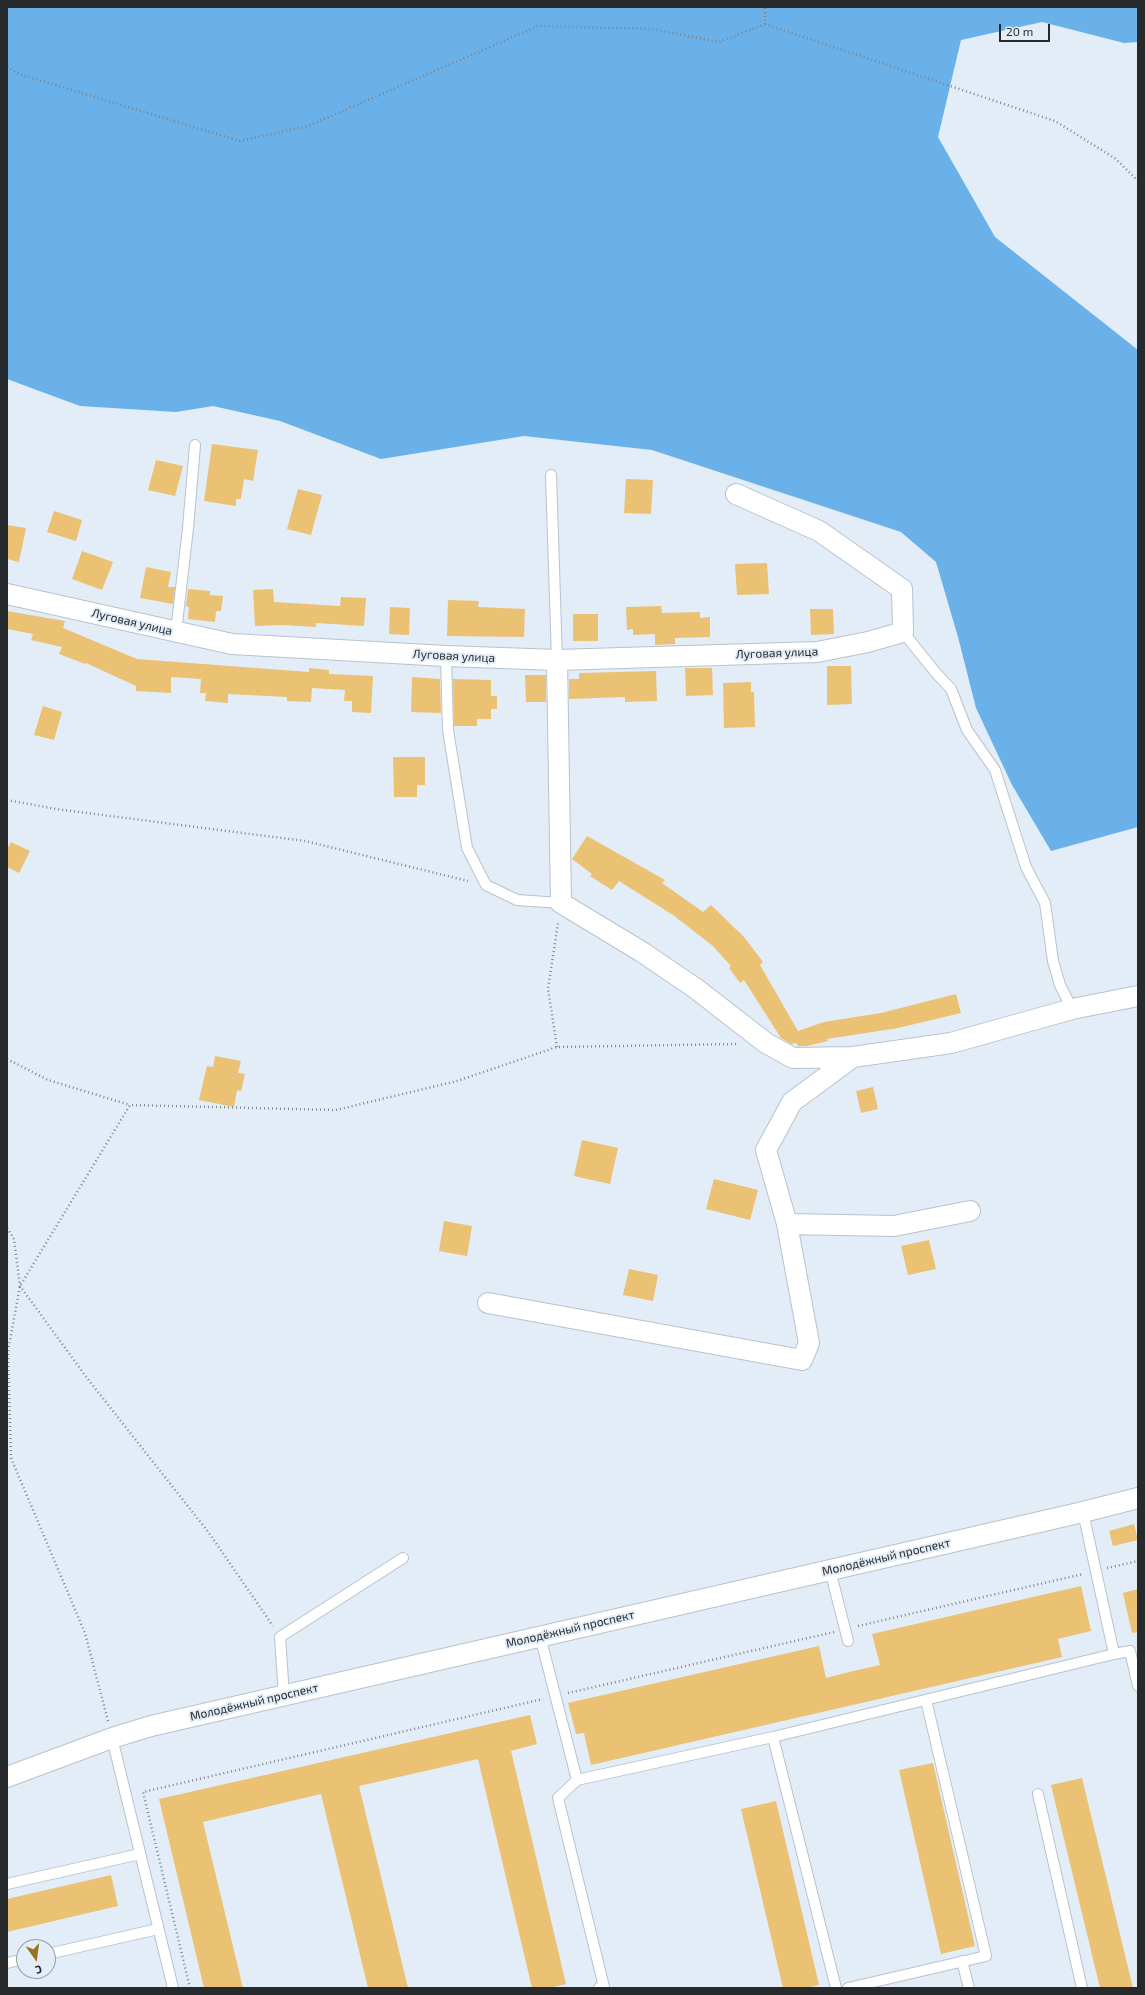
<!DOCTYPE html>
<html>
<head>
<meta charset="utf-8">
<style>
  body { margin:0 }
  #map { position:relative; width:1145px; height:1995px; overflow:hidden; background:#e2edf7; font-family:"Exo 2",sans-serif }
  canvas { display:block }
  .frame { position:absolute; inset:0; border:8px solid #262a2d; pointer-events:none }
  .north { position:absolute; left:16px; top:1939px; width:40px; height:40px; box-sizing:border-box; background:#e2edf7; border:1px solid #979fa6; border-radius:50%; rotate:166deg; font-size:11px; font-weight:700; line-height:16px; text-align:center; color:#262a2d }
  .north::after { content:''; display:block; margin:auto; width:14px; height:18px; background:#99721d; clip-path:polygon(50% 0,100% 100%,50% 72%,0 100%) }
  .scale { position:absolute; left:999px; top:24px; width:51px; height:18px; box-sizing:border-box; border:2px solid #262a2d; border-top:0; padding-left:5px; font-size:12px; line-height:14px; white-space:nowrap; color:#262a2d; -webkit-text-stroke:3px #e2edf7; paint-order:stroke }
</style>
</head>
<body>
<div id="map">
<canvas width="1145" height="1995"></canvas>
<div class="frame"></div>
<div class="north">С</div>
<div class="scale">20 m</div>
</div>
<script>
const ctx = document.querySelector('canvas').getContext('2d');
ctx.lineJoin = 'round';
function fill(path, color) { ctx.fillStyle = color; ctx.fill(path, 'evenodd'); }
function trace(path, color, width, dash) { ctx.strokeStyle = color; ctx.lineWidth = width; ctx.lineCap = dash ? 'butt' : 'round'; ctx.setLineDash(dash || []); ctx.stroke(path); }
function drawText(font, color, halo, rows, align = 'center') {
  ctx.font = font + ' "Exo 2",sans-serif'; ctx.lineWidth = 4; ctx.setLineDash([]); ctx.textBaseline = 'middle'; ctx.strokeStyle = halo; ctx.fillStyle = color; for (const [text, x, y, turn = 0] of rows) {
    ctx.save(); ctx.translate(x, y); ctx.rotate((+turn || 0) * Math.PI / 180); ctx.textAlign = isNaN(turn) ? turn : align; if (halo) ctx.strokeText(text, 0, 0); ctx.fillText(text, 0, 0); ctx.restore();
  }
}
const forest = new Path2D(`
  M7 7H1138V42L1124 43 1042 22 961 40 938 137 995 237 1138 350V827L1051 851 1012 785 976 708 958 637 936 562 901 532 652 450 524 436 381 459 280 421 213 406 176 412 80 406 7 379Z`);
const building = new Path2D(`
  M212 444 258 450 253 481 244 479 241 499H236V506L204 501Z
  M156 460 183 466 175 496 148 490Z
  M626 479 653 480 651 514 624 513Z
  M298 489 322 495 311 535 287 529Z
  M54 511 82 520 76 541 47 532Z
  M7 525 26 528 19 562 7 559Z
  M82 551 113 562 102 590 72 579Z
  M767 563 769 594 737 595 735 564Z
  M146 567 171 572 168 587H175L173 604 140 598Z
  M188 589 210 591V595L223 596 221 611H216L215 622 188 619 189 607 186 606Z
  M273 589 274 602 340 606 341 597 366 598 364 626 316 623V627L281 625 255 626 253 590Z
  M448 600 479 601 478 607 525 609 524 637 447 636Z
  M661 606 662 613 700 612V618L710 617V637L675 638V644L655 645V634L633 635V629L627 630 626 607Z
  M390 607 410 608 409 635 389 634Z
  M810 609H833L834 634 811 635Z
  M7 611 65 621 63 628 137 659 309 672V668L329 670V674L373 676 371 713 352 712V701H344L345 690 312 688 311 702 287 701V697L228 694V703L205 701 206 693H200L201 679 171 677V693L136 691V686L86 663 85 664 59 654 62 647 31 640 33 634 7 629Z
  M573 614H598V641H573Z
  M827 666H851L852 704 827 705Z
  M685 668H712L713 695 686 696Z
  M656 671 657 701 625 702V697L569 699V679H579V673Z
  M525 675H546V702H526Z
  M412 677 440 679 441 713 411 712Z
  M453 679 491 680V696H497V709H491V719H477V726H454Z
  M751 682V692H754L755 727 724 728 723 683Z
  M43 706 62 712 54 740 34 735Z
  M393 757H425V785H417V797H394Z
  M587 836 665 880 662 883 703 912 711 905 744 937 763 962 760 965 798 1031 824 1022 881 1013 956 994 961 1013 898 1028 827 1039 828 1041 807 1046H798L796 1043 791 1044 781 1038 744 980 740 983 729 968 731 966 713 946 673 915 619 881 612 890 590 876 592 874 572 859Z
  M11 842 30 851 19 873 7 867V849Z
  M215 1056 241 1061 238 1073 245 1074 241 1091 237 1090 234 1107 199 1100 207 1066 213 1067Z
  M873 1087 878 1109 861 1113 856 1091Z
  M582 1140 618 1148 610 1184 574 1176Z
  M714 1179 758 1190 750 1220 706 1209Z
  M444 1221 472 1226 467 1256 439 1251Z
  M929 1240 936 1269 908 1275 901 1246Z
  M629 1269 658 1275 653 1301 623 1295Z
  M1134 1524 1138 1540 1113 1546 1109 1531Z
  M1081 1586 1091 1631 1058 1639 1062 1657 591 1765 584 1733 576 1734 568 1703 819 1646 826 1678 849 1672 880 1665 872 1634Z
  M1138 1589V1632L1132 1633 1123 1593Z
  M530 1715 537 1744 511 1751 566 1984 549 1988H532L478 1759 359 1786 408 1988H368L321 1794 203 1822 243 1988H204L159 1799Z
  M933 1763 975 1946 941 1954 899 1770Z
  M1082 1778 1133 1988H1100L1051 1785Z
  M776 1801 819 1985 806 1988H783L741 1809Z
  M111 1875 118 1906 7 1932V1899Z`);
const path = new Path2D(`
  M765 24 1055 121 1116 159 1138 181
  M7 67 19 74 240 141 308 126 538 26 652 29 719 42 765 24V7
  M7 800 56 809 305 841 468 881
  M557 1047 548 989 558 923
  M7 1059 48 1080 130 1105
  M7 1228 14 1239 20 1286 87 1378 209 1533 273 1626
  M1107 1568 1138 1561
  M858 1626 1083 1574
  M568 1693 834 1632
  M108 1721 85 1633 11 1458 8 1351 20 1286 130 1105 336 1110 457 1081 557 1047 736 1044
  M190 1988 143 1792 543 1699`);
const lane = new Path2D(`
  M551 475 557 660
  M176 632 188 528 195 445
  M903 632 936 673 951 689 967 730 995 770 1026 867 1045 903 1053 961 1060 985 1072 1009
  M446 656 448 730 467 848 486 885 517 900 561 903
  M1083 1512 1114 1654 1130 1651 1138 1686
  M830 1570 848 1641
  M540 1636 577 1780
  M284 1696 280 1637 403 1558
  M773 1737 836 1988
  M112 1738 173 1988
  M1038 1794 1082 1988
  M7 1884 140 1854
  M48 1954 158 1929
  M962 1961 969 1988
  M7 1963 24 1959
  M599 1988 604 1987 558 1798 577 1780 773 1737 1114 1654
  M848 1988 986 1956 926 1700`);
const street = new Path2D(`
  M7 594 232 644 446 656 557 660 817 652 868 642 903 632 902 589 819 531 736 494
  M557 660 561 903 642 952 695 988 766 1043 793 1058 853 1057 951 1043 1072 1009 1138 996
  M787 1224 894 1226 970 1211
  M488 1303 802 1360 809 1343 787 1224 766 1150 792 1102 853 1057
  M7 1777 112 1738 151 1726 1083 1512 1138 1498`);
const streetNames = [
  ["Луговая улица",132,622,13],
  ["Луговая улица",777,653,-2],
  ["Луговая улица",454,656,3],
  ["Молодёжный проспект",886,1557,-13],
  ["Молодёжный проспект",570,1629,-13],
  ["Молодёжный проспект",254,1702,-13]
];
fill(forest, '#69b1e8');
fill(building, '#ebc173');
trace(lane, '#b8c3cc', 12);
trace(street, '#b8c3cc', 22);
trace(path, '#7f868d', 2.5, [1, 3]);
trace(lane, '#fff', 10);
trace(street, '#fff', 20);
drawText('12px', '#262a2d', '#e2edf7', streetNames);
</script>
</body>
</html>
